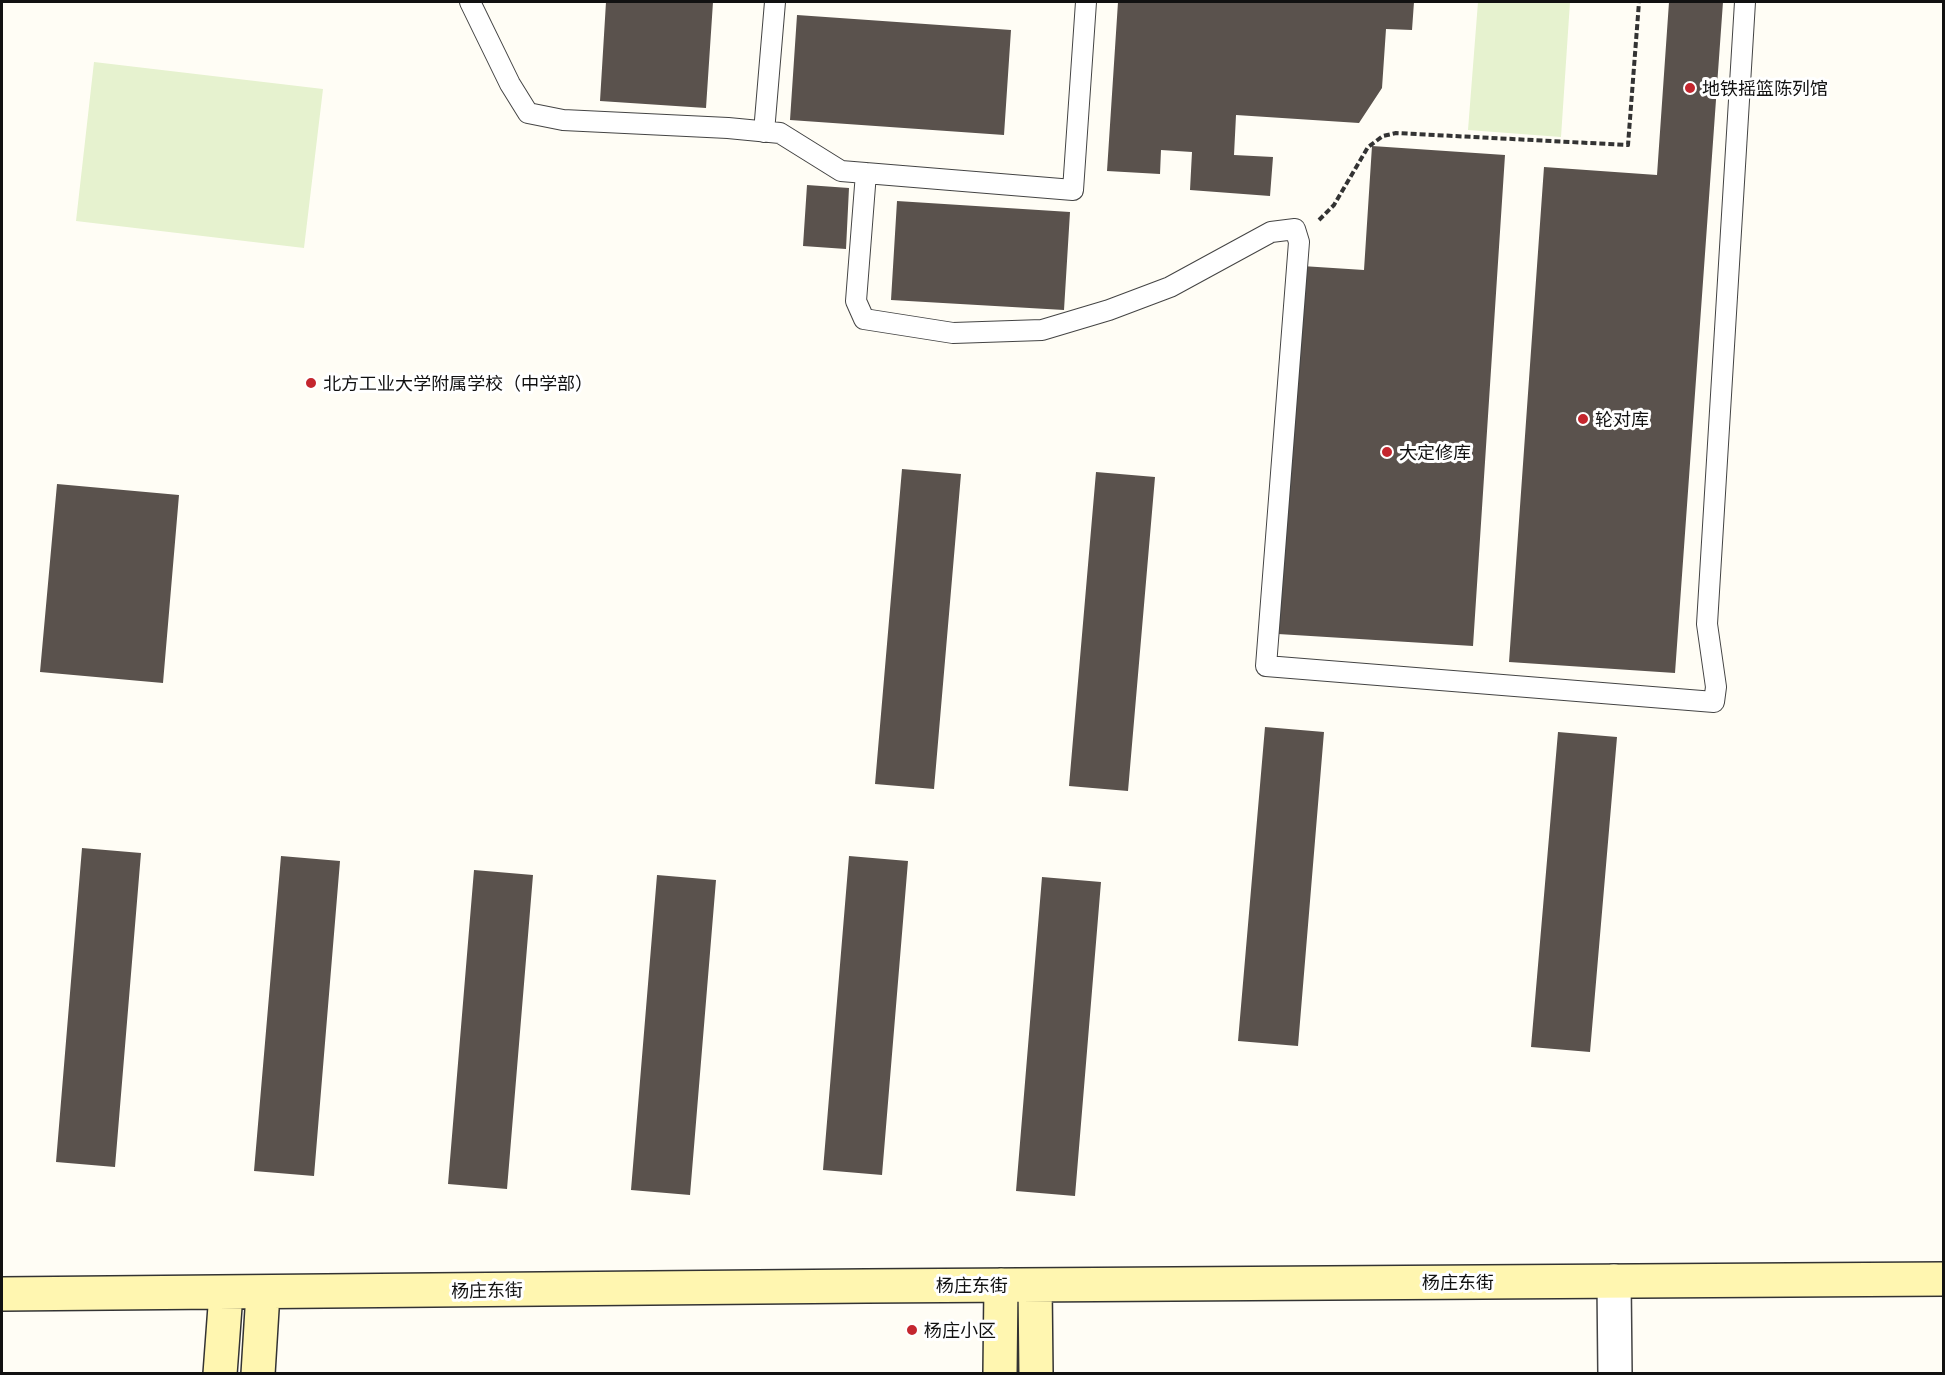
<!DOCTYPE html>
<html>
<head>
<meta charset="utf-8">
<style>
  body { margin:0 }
  #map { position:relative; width:1945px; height:1375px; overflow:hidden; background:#fffdf5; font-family:Georgia,serif }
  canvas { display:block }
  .frame { position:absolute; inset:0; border:3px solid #111; pointer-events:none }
</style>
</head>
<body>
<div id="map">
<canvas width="1945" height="1375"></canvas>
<div class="frame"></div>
</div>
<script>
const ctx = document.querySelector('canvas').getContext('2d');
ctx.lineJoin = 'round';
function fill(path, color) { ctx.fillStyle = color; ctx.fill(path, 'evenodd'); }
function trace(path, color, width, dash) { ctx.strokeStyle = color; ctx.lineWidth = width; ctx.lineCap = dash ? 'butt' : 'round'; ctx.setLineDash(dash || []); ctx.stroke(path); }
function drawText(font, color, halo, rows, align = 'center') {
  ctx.font = font + ' Georgia,"Noto Sans SC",serif'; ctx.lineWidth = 6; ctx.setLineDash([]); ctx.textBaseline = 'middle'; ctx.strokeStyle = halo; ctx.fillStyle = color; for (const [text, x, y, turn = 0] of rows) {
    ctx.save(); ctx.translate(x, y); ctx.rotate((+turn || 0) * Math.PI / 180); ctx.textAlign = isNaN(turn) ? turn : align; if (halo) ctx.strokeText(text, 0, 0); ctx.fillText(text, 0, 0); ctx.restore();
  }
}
const pitch = new Path2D(`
  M1478 2H1570L1561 137 1468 130Z
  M94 62 323 89 304 248 76 221Z`);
const building = new Path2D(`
  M606 2H713L706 108 600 101Z
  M1118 2H1414L1412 30 1386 29 1382 88 1359 123 1236 115 1234 155 1273 157 1270 196 1190 190 1192 152 1161 150 1160 174 1107 171Z
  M1669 2H1723L1675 673 1509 662 1544 167 1657 175Z
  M797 15 1011 30 1004 135 790 120Z
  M1372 146 1505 155 1473 646 1278 634 1302 266 1364 270Z
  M807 185 849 188 846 249 803 246Z
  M897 201 1070 212 1064 310 891 300Z
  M902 469 961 474 934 789 875 784Z
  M1096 472 1155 477 1128 791 1069 786Z
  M57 484 179 495 163 683 40 672Z
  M1265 727 1324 732 1298 1046 1238 1041Z
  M1558 732 1617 737 1590 1052 1531 1047Z
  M82 848 141 853 115 1167 56 1162Z
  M281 856 340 861 314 1176 254 1171Z
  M849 856 908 861 882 1175 823 1170Z
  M474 870 533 875 507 1189 448 1184Z
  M657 875 716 880 690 1195 631 1190Z
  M1042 877 1101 882 1075 1196 1016 1191Z`);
const path = new Path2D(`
  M1319 220 1334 205 1368 147 1383 136 1396 133 1628 145 1639 2`);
const lane = new Path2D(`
  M470 2 510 84 528 113 563 120 728 128 780 133 841 171 1073 190 1086 2
  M764 132 775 2
  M866 173 856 301 864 319 953 333 1042 330 1109 310 1170 287 1271 232 1295 229 1299 242 1266 666 1714 702 1716 687 1707 624 1745 2`);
const street = new Path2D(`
  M1614 1281 1615 1374`);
const secondary = new Path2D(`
  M1035 1285 1036 1374
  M2 1294 866 1286 1944 1279
  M220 1374 226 1293
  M258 1374 263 1293
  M1000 1374 1001 1285`);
const markers = [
  [1690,88,6,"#c4262e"],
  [311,383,6,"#c4262e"],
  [1583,419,6,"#c4262e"],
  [1387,452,6,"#c4262e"],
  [912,1330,6,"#c4262e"]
];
const poiNames = [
  ["地铁摇篮陈列馆",1702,88],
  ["北方工业大学附属学校（中学部）",323,383],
  ["轮对库",1595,419],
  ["大定修库",1399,452],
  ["杨庄小区",924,1330]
];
const streetNames = [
  ["杨庄东街",1458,1282],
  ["杨庄东街",972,1285],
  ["杨庄东街",487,1290,-1]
];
fill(pitch, '#e6f2cf');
fill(building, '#5a524d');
trace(lane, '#444', 22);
trace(street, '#444', 36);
trace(secondary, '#333', 36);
trace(path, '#333', 4, [6, 3]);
trace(lane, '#fff', 20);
trace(street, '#fff', 33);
trace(secondary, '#fff6b0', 33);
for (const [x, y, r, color] of markers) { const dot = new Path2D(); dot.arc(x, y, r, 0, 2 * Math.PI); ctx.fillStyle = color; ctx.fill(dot); trace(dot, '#fff', 2); }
drawText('18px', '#111', '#fff', poiNames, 'left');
drawText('18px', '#111', '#fff', streetNames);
</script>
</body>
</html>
